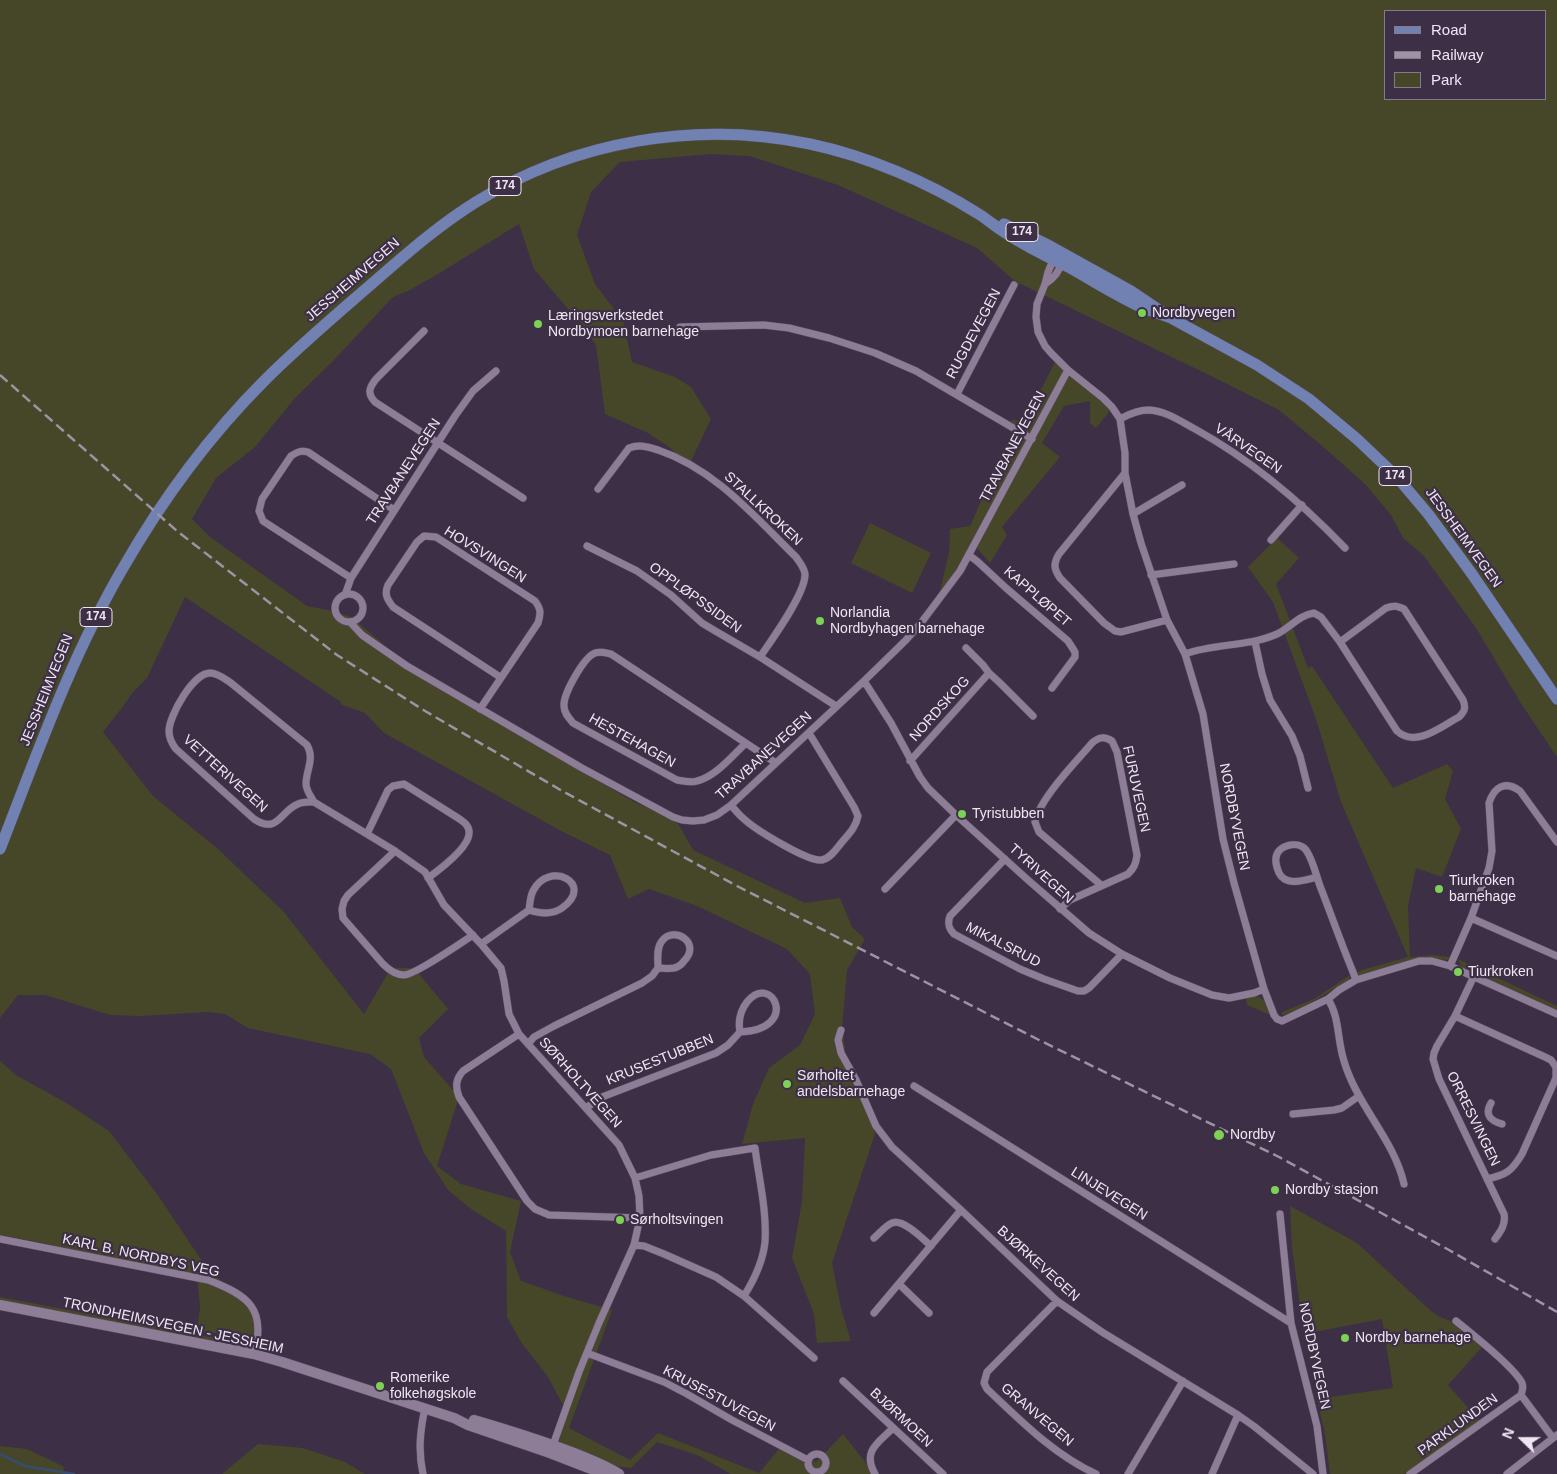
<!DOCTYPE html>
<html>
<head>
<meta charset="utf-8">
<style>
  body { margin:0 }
  #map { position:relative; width:1557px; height:1474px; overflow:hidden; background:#3d2f45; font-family:Helvetica,sans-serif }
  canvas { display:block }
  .legend { position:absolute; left:1384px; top:10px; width:162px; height:90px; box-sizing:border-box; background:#3d2f45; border:1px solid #84788b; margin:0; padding:6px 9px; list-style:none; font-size:15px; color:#efe6f4 }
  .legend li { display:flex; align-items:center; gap:10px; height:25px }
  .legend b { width:25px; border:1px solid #84788b }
  .north { position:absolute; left:1497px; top:1414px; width:50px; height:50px; -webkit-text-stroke:4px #3d2f45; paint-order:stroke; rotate:292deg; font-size:14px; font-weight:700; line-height:20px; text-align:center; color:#efe6f4 }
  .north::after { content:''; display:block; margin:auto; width:18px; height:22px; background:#efe6f4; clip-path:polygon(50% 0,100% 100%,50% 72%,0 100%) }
</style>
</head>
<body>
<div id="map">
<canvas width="1557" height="1474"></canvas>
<ul class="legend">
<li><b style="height:6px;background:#7081b2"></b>Road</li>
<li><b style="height:6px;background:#9e93a4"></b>Railway</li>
<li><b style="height:14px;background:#464728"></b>Park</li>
</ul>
<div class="north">N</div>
</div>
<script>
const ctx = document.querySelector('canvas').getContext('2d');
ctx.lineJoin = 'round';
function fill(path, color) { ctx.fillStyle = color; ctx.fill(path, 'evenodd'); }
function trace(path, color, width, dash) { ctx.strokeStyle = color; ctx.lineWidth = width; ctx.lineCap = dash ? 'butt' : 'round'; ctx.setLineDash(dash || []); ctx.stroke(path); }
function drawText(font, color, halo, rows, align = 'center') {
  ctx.font = font + ' Helvetica,sans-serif'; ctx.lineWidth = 4.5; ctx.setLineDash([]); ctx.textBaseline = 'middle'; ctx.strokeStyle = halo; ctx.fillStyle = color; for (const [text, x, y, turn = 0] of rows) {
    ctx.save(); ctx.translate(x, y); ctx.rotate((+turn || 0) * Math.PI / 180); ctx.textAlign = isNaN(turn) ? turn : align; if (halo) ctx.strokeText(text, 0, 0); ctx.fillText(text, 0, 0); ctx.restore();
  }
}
const green = new Path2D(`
  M0 0H1557V757L1522 705 1476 628 1424 556 1403 538 1391 515 1366 485 1327 450 1279 410 1213 377 1021 284H1014L1015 281 977 248 838 185 750 156 711 154 620 162 591 192 577 235 595 284 623 321 632 362 675 377 691 387 711 419 689 465 669 447 648 433 605 414 596 345 585 329 534 269 519 224 438 274 408 291 393 297 333 361 295 398 255 447 216 478 192 519 210 537 307 606 333 611 351 617 401 659 529 736 556 757 636 803 676 820 693 850 805 903 840 898 852 927 865 939 847 970 842 1029 846 1056 868 1096 875 1134 832 1263 841 1308 851 1341 817 1343 814 1314 792 1258 802 1201 805 1138 742 1144 753 1104 769 1068 800 1045 815 1014 810 974 787 949 697 906 649 889 628 899 610 855 563 832 384 733 365 713 340 704 341 702 185 597 147 678 133 692 124 705 103 732 153 796 218 849 283 911 364 1014 391 968H414L448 1009 419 1038 424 1057 459 1097 437 1166 461 1184 521 1201 510 1252 521 1281 564 1296 612 1310 569 1428 630 1460 658 1433 759 1473 779 1449 816 1462 843 1434 870 1468 871 1474H731L697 1455 657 1442 631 1468 597 1464 557 1442 564 1407 548 1377 521 1342 507 1317 506 1231 471 1209 448 1190 424 1153 391 1069 370 1054 248 1028 225 1014 208 1012 140 1016 110 1015 45 995H18L0 1018ZM1386 11H1546V99H1386Z
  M1056 360 1065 371 1102 392 1110 411 1096 428 1090 423V401L1064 406 1042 443 1060 457 1002 527 1007 535 990 563 976 547 937 603 949 553 950 529 970 526 1015 424 1010 422 1013 420 1025 421Z
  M870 523 931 553 912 593 851 563Z
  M1277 538 1299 558 1276 584 1308 668 1312 666 1393 788 1447 764 1453 771 1445 799 1461 829 1442 877 1416 868 1408 906 1410 957 1431 955 1451 957 1447 960 1434 959 1360 976 1357 973 1362 970 1408 957 1341 802 1316 719 1273 602 1248 567Z
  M1458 959 1557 1006V1010L1461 966Z
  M1350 975 1349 980C1327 992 1308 1007 1284 1015H1282V1012L1314 999Z
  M1253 996C1265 996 1267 1005 1270 1015L1247 1005 1246 999Z
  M0 1061 16 1075 68 1104 109 1131 157 1194 206 1267 236 1294 257 1318 256 1338 197 1331 200 1308 197 1275 72 1250 44 1243 0 1235Z
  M1290 1206 1357 1243 1431 1311 1438 1316 1455 1323 1483 1346 1448 1385 1480 1421 1405 1474H1330L1325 1434 1317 1399 1393 1388 1382 1319 1304 1334 1292 1248Z
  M0 1297 248 1344 249 1345 246 1347H242L0 1301Z
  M258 1444 303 1448 345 1462 365 1474H222Z
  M0 1446 27 1449 63 1466 65 1474H0Z`);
const stream = new Path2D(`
  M0 1454 25 1466 74 1474`);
const minor = new Path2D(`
  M1056 259 1051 265 1048 272 1045 284 1037 304 1036 317 1038 332 1045 346 1051 353 1068 370 1103 398 1112 407 1120 419 1125 453V473L1133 514 1141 543 1167 620 1185 654 1203 714 1223 839 1234 883 1264 989 1274 1015 1277 1019 1282 1021 1328 999 1339 990 1356 980 1419 961H1432L1450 966 1557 1014
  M1045 284C1053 279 1060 271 1062 261
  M680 327 764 325 789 328 829 338 875 353 916 371 1032 439
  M424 331 376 379C369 388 367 393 375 402L523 498
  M957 394 1014 285
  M1120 419C1129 414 1138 410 1149 410 1166 411 1180 421 1195 429 1253 461 1300 501 1345 548
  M1125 473 1059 554C1053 564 1054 569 1060 578L1104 623 1115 631 1121 632 1167 620
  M598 489 629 448C640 444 648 447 658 450 715 469 755 517 796 557 800 563 804 567 805 574 806 593 771 641 760 657
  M1133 514 1182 485
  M1271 540 1302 505
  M587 546 637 571 671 595 702 623 717 632 760 657 836 706
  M969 555 978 562 1006 588 1068 641 1075 652V657L1052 688
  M1151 575 1234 564
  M351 578 263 521 259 511 262 499 291 456C297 452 301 450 308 452L394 510
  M335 608a14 14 0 1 1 28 0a14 14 0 1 1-28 0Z
  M345 595 351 578 455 416 473 391 496 371
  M350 622 362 635 407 666 582 768 673 817 682 820 693 821 704 820 717 815 731 805 864 681 906 640 921 623 960 571 1068 370
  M1255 642 1262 674 1270 700 1292 736 1300 756 1308 788
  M966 648 983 665 989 673 1000 683 1033 716
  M1185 654C1215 643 1248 647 1277 634 1290 628 1299 615 1314 613L1321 617 1340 642 1397 731C1416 748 1440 727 1459 717 1465 711 1466 708 1463 700L1404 609C1397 606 1394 605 1386 608L1340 642
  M864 681 891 723 920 777 928 788 956 815 1028 880 1089 933 1122 954 1170 978 1212 995 1229 998 1254 993 1264 989
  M480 709 538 623C541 613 541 609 535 601L436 537 424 536 417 542 388 585C384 594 387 599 393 607L500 677
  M745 744C731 757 716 776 697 781 691 783 684 781 677 780L573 723C569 718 564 713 564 706 563 694 584 657 595 653 601 651 606 653 611 654L776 763
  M910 761 989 673
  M314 802C309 802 303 801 298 804 280 811 278 835 254 819L176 749C172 744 169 738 169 731 169 716 193 673 210 673 218 673 225 679 231 683L307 745C315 759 306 770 306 784 306 790 311 797 314 802L395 851 425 872 444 905 481 944 501 968 504 981 509 1014 519 1034 619 1145 635 1178 639 1196 640 1218 634 1245 599 1323 579 1372 552 1448
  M731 805C735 810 739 815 744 819 756 830 808 862 822 860 831 858 837 848 842 842 849 834 856 827 858 816L854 807 809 733
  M367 834 388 790 393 786 404 784 458 818C464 822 470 826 469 834 468 848 439 870 428 878
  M395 851 348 895 344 901 342 909 343 918 383 964C389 970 396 975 404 975 415 975 461 943 473 935
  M1005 859 950 916C947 924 949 929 954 934L1020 969 1044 979 1078 991H1084L1089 988 1122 954
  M1317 877C1305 880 1286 887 1279 873 1277 868 1275 863 1276 858 1277 845 1298 840 1306 850 1313 860 1316 875 1320 886 1331 914 1341 943 1353 972L1356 980
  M885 889 956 815
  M1060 909 1070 900 1128 874C1134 868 1136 864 1137 855L1117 752 1112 741C1104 736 1099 737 1092 743 1076 762 1040 798 1035 822L1039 832 1101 885
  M1471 918 1557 956
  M481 944 529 910C541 914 552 915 562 908 596 884 549 859 533 891 530 897 530 903 529 910
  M1450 966 1471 918 1489 868 1492 851 1489 803C1494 787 1505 780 1520 791L1557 842
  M1474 976 1455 1016 1437 1046 1434 1053 1433 1059 1439 1079 1504 1214C1506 1224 1501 1231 1495 1239
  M1328 999C1340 1018 1337 1040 1344 1061 1357 1106 1394 1139 1404 1184
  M1455 1016 1545 1057 1551 1060 1556 1067V1078L1522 1154C1512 1171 1506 1175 1487 1179
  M841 1030 838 1040 841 1053 856 1080 876 1126 892 1147 961 1210 1057 1301 1102 1332 1238 1415 1255 1427 1313 1474
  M519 1034 463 1071C456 1079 455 1086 459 1097L527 1201 535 1209 549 1215 640 1218
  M528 1044 534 1037 554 1026 642 983 652 976 658 968C663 968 669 969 674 968 678 967 682 964 684 961 702 943 674 925 662 941 656 948 658 960 658 968
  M914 1086 1291 1323
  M1491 1103C1484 1115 1491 1121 1502 1124
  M586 1108 602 1097 716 1053 728 1045 740 1032C801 1030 772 971 747 1002 740 1011 738 1021 740 1032
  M1293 1114 1334 1110 1342 1108 1359 1096
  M635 1178 711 1155 755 1148C759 1179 767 1211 765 1242 763 1261 754 1280 744 1296
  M1280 1214 1291 1323 1317 1426 1323 1474
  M874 1238C879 1234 886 1225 892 1223 903 1218 923 1239 931 1246
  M0 1239 208 1280C248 1295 267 1309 254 1354
  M634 1245 644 1246 664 1254 716 1277 744 1296 814 1358
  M899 1284 929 1313
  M1057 1301 987 1372 984 1383 987 1389C1020 1420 1054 1455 1096 1474
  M874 1313 961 1210
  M1456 1321C1471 1333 1515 1368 1522 1383 1524 1388 1522 1391 1521 1395
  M587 1353 664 1382 687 1394 732 1420 808 1460
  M843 1381 943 1474
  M1521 1395 1553 1438
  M808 1463a9 9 0 1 1 18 0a9 9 0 1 1-18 0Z
  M423 1474C418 1451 420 1431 425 1408
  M875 1474C862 1451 878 1443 893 1428
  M1128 1474 1183 1381
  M1212 1474 1238 1415
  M1410 1474 1521 1395
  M1507 1474 1557 1435`);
const secondary = new Path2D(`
  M0 1305 254 1354 282 1362 454 1418 468 1425 550 1453 604 1474
  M474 1420C508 1430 541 1440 574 1453 589 1459 605 1465 619 1474`);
const primary = new Path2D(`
  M1004 224 1048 245 1131 291 1171 318 1257 365 1309 399 1357 439 1397 477 1429 515 1472 574 1557 699
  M0 849C37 754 71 657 123 568 162 500 210 435 265 380 293 352 323 326 353 300 393 266 431 230 476 202 574 141 697 120 810 144 867 156 928 182 977 213 984 217 983 217 990 222 1015 241 1044 255 1072 269 1095 282 1117 296 1141 307 1151 311 1161 314 1171 318`);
const rail = new Path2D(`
  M0 375 177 531 337 655 425 711 564 792 737 886 1039 1040 1279 1157 1449 1250 1557 1312`);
const markers = [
  [1142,313,5,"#7dd154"],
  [538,324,5,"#7dd154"],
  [820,621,5,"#7dd154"],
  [962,814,5,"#7dd154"],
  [1439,889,5,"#7dd154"],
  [1458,972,5,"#7dd154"],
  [787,1084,5,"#7dd154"],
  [1219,1135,6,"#7dd154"],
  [1275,1190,5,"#7dd154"],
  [620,1220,5,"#7dd154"],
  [1345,1338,5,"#7dd154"],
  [380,1386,5,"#7dd154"]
];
const shields = [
  [505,186,32],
  [1022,232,32],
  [1395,476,32],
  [96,617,32]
];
const shieldNames = [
  ["174",505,186],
  ["174",1022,232],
  ["174",1395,476],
  ["174",96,617]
];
const streetNames = [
  ["JESSHEIMVEGEN",353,280,-41],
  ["RUGDEVEGEN",974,334,-62],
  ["TRAVBANEVEGEN",1013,447,-62],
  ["VÅRVEGEN",1248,449,34],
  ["TRAVBANEVEGEN",404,472,-57],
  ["STALLKROKEN",763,509,43],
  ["JESSHEIMVEGEN",1463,538,54],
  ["HOVSVINGEN",485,555,32],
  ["KAPPLØPET",1037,597,41],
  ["OPPLØPSSIDEN",695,598,36],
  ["JESSHEIMVEGEN",47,690,-68],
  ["NORDSKOG",940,709,-48],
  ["HESTEHAGEN",632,741,29],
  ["TRAVBANEVEGEN",764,756,-42],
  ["VETTERIVEGEN",225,774,42],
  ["FURUVEGEN",1136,789,78],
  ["NORDBYVEGEN",1234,817,79],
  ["TYRIVEGEN",1041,874,42],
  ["MIKALSRUD",1003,945,27],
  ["KRUSESTUBBEN",660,1060,-22],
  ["SØRHOLTVEGEN",580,1083,48],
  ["ORRESVINGEN",1473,1119,64],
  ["LINJEVEGEN",1109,1194,32],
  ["KARL B. NORDBYS VEG",141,1256,12],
  ["BJØRKEVEGEN",1038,1264,42],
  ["TRONDHEIMSVEGEN - JESSHEIM",173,1326,12],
  ["NORDBYVEGEN",1314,1356,78],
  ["KRUSESTUVEGEN",719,1399,28],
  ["GRANVEGEN",1037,1415,40],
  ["BJØRMOEN",901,1418,43],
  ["PARKLUNDEN",1458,1425,-36]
];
const poiNames = [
  ["Nordbyvegen",1152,313],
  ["Læringsverkstedet",548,316],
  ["Nordbymoen barnehage",548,332],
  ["Norlandia",830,613],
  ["Nordbyhagen barnehage",830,629],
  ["Tyristubben",972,814],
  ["Tiurkroken",1449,881],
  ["barnehage",1449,897],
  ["Tiurkroken",1468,972],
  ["Sørholtet",797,1076],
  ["andelsbarnehage",797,1092],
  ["Nordby",1230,1135],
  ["Nordby stasjon",1285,1190],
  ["Sørholtsvingen",630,1220],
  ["Nordby barnehage",1355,1338],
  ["Romerike",390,1378],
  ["folkehøgskole",390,1394]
];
fill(green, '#464728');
trace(stream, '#374c73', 2.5);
trace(minor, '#594d5f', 8);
trace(secondary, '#594d5f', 11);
trace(primary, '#594d5f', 12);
trace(minor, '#8d7d96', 7);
trace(secondary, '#8d7d96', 10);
trace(primary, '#7081b2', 11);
trace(rail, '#9e93a4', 2.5, [10, 5]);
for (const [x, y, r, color] of markers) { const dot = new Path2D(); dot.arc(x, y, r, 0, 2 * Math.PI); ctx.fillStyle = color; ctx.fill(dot); trace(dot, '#3d2f45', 2); }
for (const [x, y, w] of shields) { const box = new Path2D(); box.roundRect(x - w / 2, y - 9.5, w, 19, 4); ctx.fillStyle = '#3d2f45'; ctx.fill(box); trace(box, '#efe6f4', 1); }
drawText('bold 12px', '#efe6f4', null, shieldNames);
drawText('14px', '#efe6f4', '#3d2f45', streetNames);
drawText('14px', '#efe6f4', '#3d2f45', poiNames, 'left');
</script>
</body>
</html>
